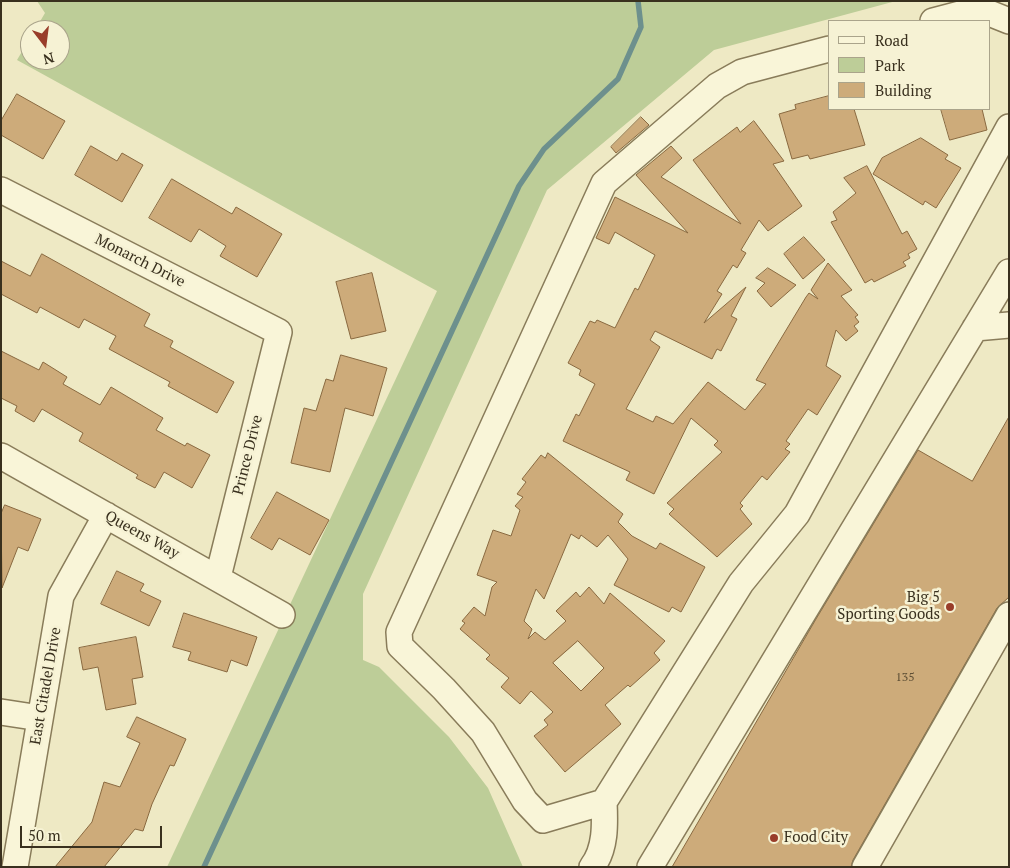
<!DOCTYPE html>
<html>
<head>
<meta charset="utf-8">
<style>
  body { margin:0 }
  #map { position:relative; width:1010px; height:868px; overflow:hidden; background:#eee9c4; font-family:"PT Serif",serif }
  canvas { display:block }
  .frame { position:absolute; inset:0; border:2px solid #39301e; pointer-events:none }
  .legend { position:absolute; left:828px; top:20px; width:162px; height:90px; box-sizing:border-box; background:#f6f2d4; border:1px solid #aaa48b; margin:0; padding:6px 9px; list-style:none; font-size:15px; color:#39301e }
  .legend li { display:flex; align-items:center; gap:10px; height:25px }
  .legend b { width:25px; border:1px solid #aaa48b }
  .north { position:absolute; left:20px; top:20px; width:50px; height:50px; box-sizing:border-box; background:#f6f2d4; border:1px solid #aaa48b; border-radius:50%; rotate:165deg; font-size:14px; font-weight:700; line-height:20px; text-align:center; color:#39301e }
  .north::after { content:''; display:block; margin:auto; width:18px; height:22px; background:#993d2a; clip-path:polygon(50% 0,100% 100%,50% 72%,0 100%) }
  .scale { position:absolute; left:20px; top:826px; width:142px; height:22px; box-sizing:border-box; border:2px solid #39301e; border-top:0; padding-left:6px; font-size:15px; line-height:18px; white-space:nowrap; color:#39301e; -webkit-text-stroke:4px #f6f2d4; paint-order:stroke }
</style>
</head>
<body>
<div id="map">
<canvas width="1010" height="868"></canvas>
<div class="frame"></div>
<ul class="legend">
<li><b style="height:6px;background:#f9f5d8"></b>Road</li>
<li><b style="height:14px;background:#bdcd98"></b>Park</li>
<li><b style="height:14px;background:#cdab7a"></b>Building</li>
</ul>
<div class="north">N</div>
<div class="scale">50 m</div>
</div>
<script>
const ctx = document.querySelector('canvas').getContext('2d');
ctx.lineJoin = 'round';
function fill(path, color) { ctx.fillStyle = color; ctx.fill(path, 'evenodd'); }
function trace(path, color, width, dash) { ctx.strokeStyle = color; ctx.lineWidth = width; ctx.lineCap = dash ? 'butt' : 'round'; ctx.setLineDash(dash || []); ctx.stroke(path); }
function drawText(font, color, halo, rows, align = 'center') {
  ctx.font = font + ' "PT Serif",serif'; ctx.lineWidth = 5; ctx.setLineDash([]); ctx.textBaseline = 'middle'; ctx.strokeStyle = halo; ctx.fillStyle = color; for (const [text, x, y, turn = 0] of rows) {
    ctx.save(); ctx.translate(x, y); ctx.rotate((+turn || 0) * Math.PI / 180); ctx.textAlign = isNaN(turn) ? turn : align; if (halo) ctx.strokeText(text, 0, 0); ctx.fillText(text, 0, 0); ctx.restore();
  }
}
const green = new Path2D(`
  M37 1H896L714 50 547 190 363 594V660L379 667 449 737 488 788 523 867H167L437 291 17 60 30 38V60H60V30H35L45 13Z`);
const stream = new Path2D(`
  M204 867 519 186 544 149 618 79 641 27 638 1`);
const building = new Path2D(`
  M17 94 65 121 43 159 1 135V121Z
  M829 96V109H854L865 145 810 159 808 155 792 159 779 114 796 109 795 105Z
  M941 109H982L987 130 950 140Z
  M641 117 649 125 616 153 611 147Z
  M754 121 784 161 773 164 802 206 768 231 759 220 741 250 746 253 737 268 733 265 717 291 722 294 704 323 746 287 731 316 737 319 721 351 717 349 712 359 655 331 650 340 660 347 626 409 653 422 656 416 673 424 708 382 745 410 766 384 756 380 806 297 809 293 818 299 811 290 828 263 852 290 841 296 858 315 855 317 859 322 854 326 858 331 846 341 836 330 826 366 841 376 817 415 808 409 786 441 790 444 785 449 790 452 767 480 762 476 740 503 743 506 740 509 752 524 717 557 669 514 674 509 667 503 722 452 714 445 718 441 691 418 654 494 626 480 630 472 563 441 576 414 579 416 595 384 579 375 581 370 568 363 590 321 595 323 597 320 615 328 635 288 638 290 655 255 615 232 609 244 596 238 615 197 688 233 636 175 671 146 682 158 661 177 741 224 693 160 737 127 740 132Z
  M921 138 948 155 945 159 961 168 936 208 925 201 923 205 873 174 882 158Z
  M91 146 117 161 122 153 143 165 122 202 75 175Z
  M867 166 902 234 907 231 917 249 908 254 910 258 903 262 906 266 874 282 872 279 865 283 831 222 837 220 833 212 856 193 844 178Z
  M172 179 232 214 236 207 282 234 257 277 220 256 226 246 199 229 191 242 149 218Z
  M804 237 825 260 803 279 784 254Z
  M42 254 150 314 144 326 173 341 170 347 234 382 217 413 168 386 170 382 109 349 116 336 84 319 79 328 40 307 37 313 1 294V261L30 276Z
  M768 268 796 285 771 307 757 291 765 283 756 278Z
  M372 273 386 331 351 339 336 282Z
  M1 351 39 370 43 362 67 377 63 384 100 405 111 387 163 418 156 430 185 446 187 443 210 455 192 488 164 472 155 488 136 478 138 475 79 441 83 433 42 409 34 422 15 411 17 406 1 398Z
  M341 355 387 368 373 416 345 408 330 472 291 463 304 408 316 411 326 379 333 381Z
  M1009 417V597L997 608 853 860 851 867H672L816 619 918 450 972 481Z
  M548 453 623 514 618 522 632 536 656 549 660 543 705 567 681 612 672 607 669 612 614 585 628 559 608 535 597 547 581 535 579 539 571 534 544 599 536 589 524 621 532 629 528 639 535 632 545 640 566 621 556 611 576 592 580 597 589 587 604 604 610 593 665 641 654 653 660 660 630 687 628 685 605 705 621 724 565 772 534 736 548 725 544 720 553 712 531 691 520 704 501 687 509 678 486 659 490 655 460 629 465 623 462 621 474 607 485 616 492 587 497 582 477 575 493 530 511 536 520 510 515 506 523 497 517 494 526 482 522 479 541 455 545 458ZM578 641 604 668 581 691 553 663Z
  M277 492 329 520 310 555 279 538 272 550 251 538Z
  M5 505 41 519 28 551 18 547 2 588 1 514Z
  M117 571 144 584 140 591 161 601 149 626 101 604Z
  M184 613 257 637 247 666 231 660 227 672 188 660 191 652 173 647Z
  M136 637 143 677 132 679 136 704 106 710 98 667 83 670 79 648Z
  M137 717 186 739 174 766 170 765 152 804 143 831 135 829 104 867H55L92 822 104 782 120 787 140 743 127 737Z`);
const minor = new Path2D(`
  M933 21 979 9 1009 21
  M829 49 742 72 717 86 604 183 399 632 400 646 444 689 483 732 525 801 543 820 604 802 741 583 797 514 1009 127
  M1 190 279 332 218 577
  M975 328 1009 325
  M1 456 282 615
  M1 712 40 718
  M15 867 61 596 106 515
  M592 867C606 849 605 824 604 802
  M650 867 1009 272
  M865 867 1009 615`);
const markers = [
  [950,607,5,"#993d2a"],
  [774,838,5,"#993d2a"]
];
const numberNames = [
  ["135",905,678]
];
const streetNames = [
  ["Monarch Drive",140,261,27],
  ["Prince Drive",248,455,-76],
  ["Queens Way",142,535,29],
  ["East Citadel Drive",46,686,-80]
];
const poiNames = [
  ["Big 5",940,598],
  ["Sporting Goods",940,615],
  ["Food City",784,838,"left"]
];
fill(green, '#bdcd98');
trace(stream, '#6d908d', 5.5);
fill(building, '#cdab7a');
trace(building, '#896940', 1);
trace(minor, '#897c5a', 28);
trace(minor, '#f9f5d8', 25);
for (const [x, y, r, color] of markers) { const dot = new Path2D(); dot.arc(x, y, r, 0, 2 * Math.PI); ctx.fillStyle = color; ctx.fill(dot); trace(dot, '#f6f2d4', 2); }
drawText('12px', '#5e4f35', null, numberNames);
drawText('15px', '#39301e', '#f6f2d4', streetNames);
drawText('15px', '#39301e', '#f6f2d4', poiNames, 'right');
</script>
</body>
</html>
